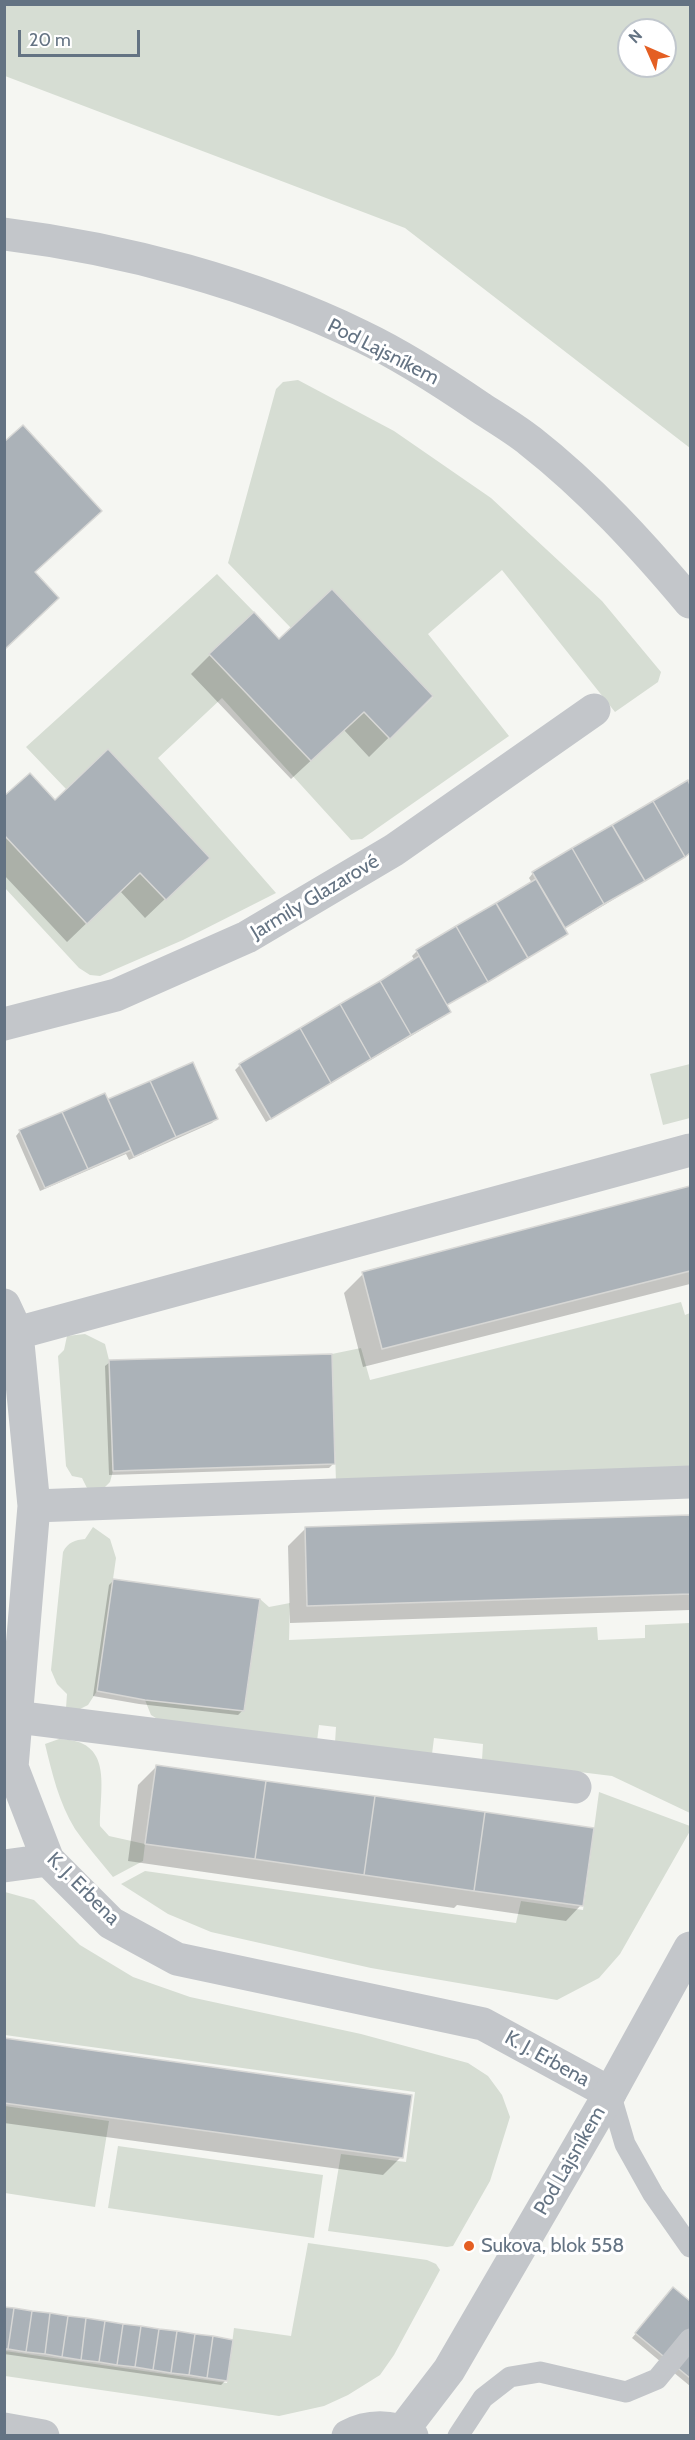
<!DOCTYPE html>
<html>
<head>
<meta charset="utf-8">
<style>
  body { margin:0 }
  #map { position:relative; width:695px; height:2440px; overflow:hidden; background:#f5f6f2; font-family:Cabin,sans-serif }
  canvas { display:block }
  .frame { position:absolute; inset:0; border:6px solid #647383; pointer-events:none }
  .north { position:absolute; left:617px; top:18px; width:60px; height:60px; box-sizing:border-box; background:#fff; border:2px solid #c1c7cd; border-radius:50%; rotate:315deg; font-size:16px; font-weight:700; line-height:24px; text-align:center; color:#647383 }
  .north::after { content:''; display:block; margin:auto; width:21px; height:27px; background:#e45f23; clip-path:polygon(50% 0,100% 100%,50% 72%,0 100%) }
  .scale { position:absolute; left:18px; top:30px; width:122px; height:27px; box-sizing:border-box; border:3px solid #647383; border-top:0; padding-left:8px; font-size:18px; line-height:21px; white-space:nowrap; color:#647383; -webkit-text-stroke:4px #fff; paint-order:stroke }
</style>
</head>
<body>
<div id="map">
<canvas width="695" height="2440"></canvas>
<div class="frame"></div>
<div class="north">N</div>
<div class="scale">20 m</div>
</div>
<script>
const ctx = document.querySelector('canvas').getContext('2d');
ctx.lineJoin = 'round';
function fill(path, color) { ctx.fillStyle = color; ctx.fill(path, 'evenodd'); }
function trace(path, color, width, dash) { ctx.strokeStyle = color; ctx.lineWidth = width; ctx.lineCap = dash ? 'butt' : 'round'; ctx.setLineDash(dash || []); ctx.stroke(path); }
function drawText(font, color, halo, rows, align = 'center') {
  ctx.font = font + ' Cabin,sans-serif'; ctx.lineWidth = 6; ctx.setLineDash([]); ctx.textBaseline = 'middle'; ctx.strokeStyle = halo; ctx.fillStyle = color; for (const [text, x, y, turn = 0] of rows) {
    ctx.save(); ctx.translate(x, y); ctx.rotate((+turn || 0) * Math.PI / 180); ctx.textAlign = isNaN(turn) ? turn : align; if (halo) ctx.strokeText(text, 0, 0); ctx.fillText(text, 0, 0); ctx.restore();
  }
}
const green = new Path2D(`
  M4 5H690V448L405 228 5 76ZM629 30H665V66H629Z
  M298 380 394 431 491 498 602 601 661 672 658 682 615 712 502 570 428 634 509 736 362 839 351 840 222 698 158 758 276 893 183 940 100 976 90 975 79 968 5 888V835L87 923 140 873 107 750 66 789 26 747 217 574 254 612 210 654 364 712 390 739 433 697 332 590 291 628 228 563 276 389 283 382Z
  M690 1064V1118L663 1125 650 1074Z
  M681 1302 685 1315 690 1313V1468L336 1482 332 1354 361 1348 370 1380Z
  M85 1334 105 1344 109 1360 113 1471 110 1482 101 1491 89 1492 82 1478 72 1476 66 1466 58 1356 64 1350 67 1336Z
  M93 1527 110 1539 116 1558 97 1691 88 1705 76 1711 66 1708 67 1694 57 1684 51 1670 63 1552C68 1542 75 1540 85 1539Z
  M260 1599 269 1607 290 1603 289 1640 597 1627 598 1640 645 1638V1625L690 1623V1813L612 1776 482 1760 483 1744 434 1738 432 1754 335 1743 336 1727 319 1725 317 1741 164 1723 151 1715 145 1700 244 1711Z
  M59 1739C114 1740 100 1786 100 1826L109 1836 145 1844 143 1861 113 1877C100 1861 86 1845 75 1829 59 1803 52 1773 45 1744Z
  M599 1792 690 1826V1831L620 1954 599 1978 557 2000 371 1968 211 1932 168 1914 121 1884 145 1871 516 1923 521 1901 583 1910Z
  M5 1892 34 1900 80 1945 133 1977 190 1997 361 2034 468 2063 488 2076 502 2095 510 2117 490 2181 453 2246 447 2247 328 2231 341 2154 406 2162 415 2092 5 2035Z
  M5 2106 109 2121 95 2207 5 2193Z
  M118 2146 323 2175 314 2238 108 2208Z
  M308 2243 427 2260 436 2264 440 2270 394 2355 380 2375 348 2395 324 2406 279 2416 5 2376V2351L227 2383 234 2328 291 2336Z`);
const shadow = new Path2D(`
  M279 641 431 696 369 757 344 730 291 779 191 674 210 655Z
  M688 783 690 788V854L564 929 566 934 561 938 446 1006 449 1011 445 1016 266 1122 235 1070 240 1065 415 961 412 956 417 951 532 883 529 878 533 873Z
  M4 798 55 802 188 877 145 918 120 891 67 942 4 875Z
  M192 1064 216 1119 212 1123 129 1160 126 1154 40 1191 16 1136 20 1131 107 1101Z
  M690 1187V1284L363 1367 344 1293 363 1274Z
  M110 1362 334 1463 329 1468 109 1475 105 1366Z
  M690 1516V1610L290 1623 288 1546 306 1528Z
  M113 1581 243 1710 238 1715 139 1704 93 1696 109 1585Z
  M156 1767 581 1905 566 1921 457 1905 454 1908 128 1861 138 1785Z
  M4 2040 401 2157 383 2175 4 2123Z
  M673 2289 690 2303V2386L632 2338Z
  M4 2309 226 2380 221 2385 4 2354Z`);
const building = new Path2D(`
  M23 425 102 511 35 572 59 598 4 650V442Z
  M332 589 433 696 390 739 364 712 311 761 209 654 254 612 279 639Z
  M108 749 210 858 166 900 140 873 87 924 4 835V796L30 773 55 800Z
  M688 780 690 785V853L685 857 653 801Z
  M653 801 685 857 645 881 612 825Z
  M612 825 645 881 604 904 572 848Z
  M572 848 604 904 565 928 532 872Z
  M536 879 568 934 528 958 496 903Z
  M496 903 528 958 488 982 456 926Z
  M456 926 488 982 447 1005 416 950Z
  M419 956 451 1012 411 1035 380 981Z
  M380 981 411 1035 371 1059 340 1004Z
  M340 1004 371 1059 331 1083 300 1028Z
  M300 1028 331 1083 271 1119 239 1064Z
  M193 1062 218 1119 176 1137 150 1081Z
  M150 1081 176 1137 134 1157 108 1099Z
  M105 1093 131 1150 88 1169 62 1112Z
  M62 1112 88 1169 45 1188 19 1130Z
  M690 1186V1271L382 1349 362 1272Z
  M332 1354 335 1464 113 1471 109 1360Z
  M690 1515V1594L307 1606 305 1527Z
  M113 1579 260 1599 244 1711 145 1700 97 1691Z
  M156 1765 266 1781 255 1859 145 1844Z
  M266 1781 375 1796 364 1875 255 1859Z
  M375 1796 485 1812 474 1891 364 1875Z
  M485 1812 594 1828 583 1906 474 1891Z
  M4 2038 412 2095 403 2158 4 2103Z
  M673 2287 690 2301V2378L635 2333Z
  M4 2307 14 2308 8 2349H4Z
  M14 2308 32 2311 26 2352 8 2349Z
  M32 2311 50 2313 45 2354 26 2352Z
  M50 2313 68 2316 62 2357 45 2354Z
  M68 2316 86 2318 81 2360 62 2357Z
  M86 2318 105 2321 99 2362 81 2360Z
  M105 2321 123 2324 117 2365 99 2362Z
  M123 2324 141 2326 135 2367 117 2365Z
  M141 2326 159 2329 153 2370 135 2367Z
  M159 2329 177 2331 171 2373 153 2370Z
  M177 2331 195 2334 189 2375 171 2373Z
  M195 2334 213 2336 207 2378 189 2375Z
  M213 2336 233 2340 227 2381 207 2378Z`);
const service = new Path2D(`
  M610 2093 625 2144 653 2194 690 2247
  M458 2436 483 2398 510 2377 540 2372 626 2392 657 2379 690 2339`);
const minor = new Path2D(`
  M4 1024 116 995 247 937 394 850 594 710
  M4 1305 17 1333 34 1506 12 1767 48 1860 111 1923 177 1959 483 2024 610 2093
  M17 1333 690 1150
  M34 1506 690 1482
  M16 1717 575 1787
  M4 1866 48 1860
  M4 2429 43 2436`);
const tertiary = new Path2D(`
  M4 234C125 249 251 283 361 336 403 356 443 382 481 408 498 419 515 429 530 441 590 488 642 545 690 602
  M403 2430 449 2370 610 2093 690 1948
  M348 2436C368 2425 392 2425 412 2436`);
const markers = [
  [469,2246,6,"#e45f23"]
];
const streetNames = [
  ["Pod Lajsníkem",383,352,27],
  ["Jarmily Glazarové",315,897,-31],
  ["K. J. Erbena",83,1889,45],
  ["K. J. Erbena",547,2059,29],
  ["Pod Lajsníkem",570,2161,-60]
];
const poiNames = [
  ["Sukova, blok 558",481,2246]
];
fill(green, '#d6ddd3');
fill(shadow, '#0003');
fill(building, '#abb2b8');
trace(building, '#d7d7d5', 1.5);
trace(service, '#c3c6ca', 21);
trace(minor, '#c3c6ca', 33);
trace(tertiary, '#c3c6ca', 33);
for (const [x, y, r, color] of markers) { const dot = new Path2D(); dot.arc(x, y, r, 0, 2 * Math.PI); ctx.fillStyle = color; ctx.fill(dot); trace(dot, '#fff', 2); }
drawText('20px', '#647383', '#fff', streetNames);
drawText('20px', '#647383', '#fff', poiNames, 'left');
</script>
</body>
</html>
